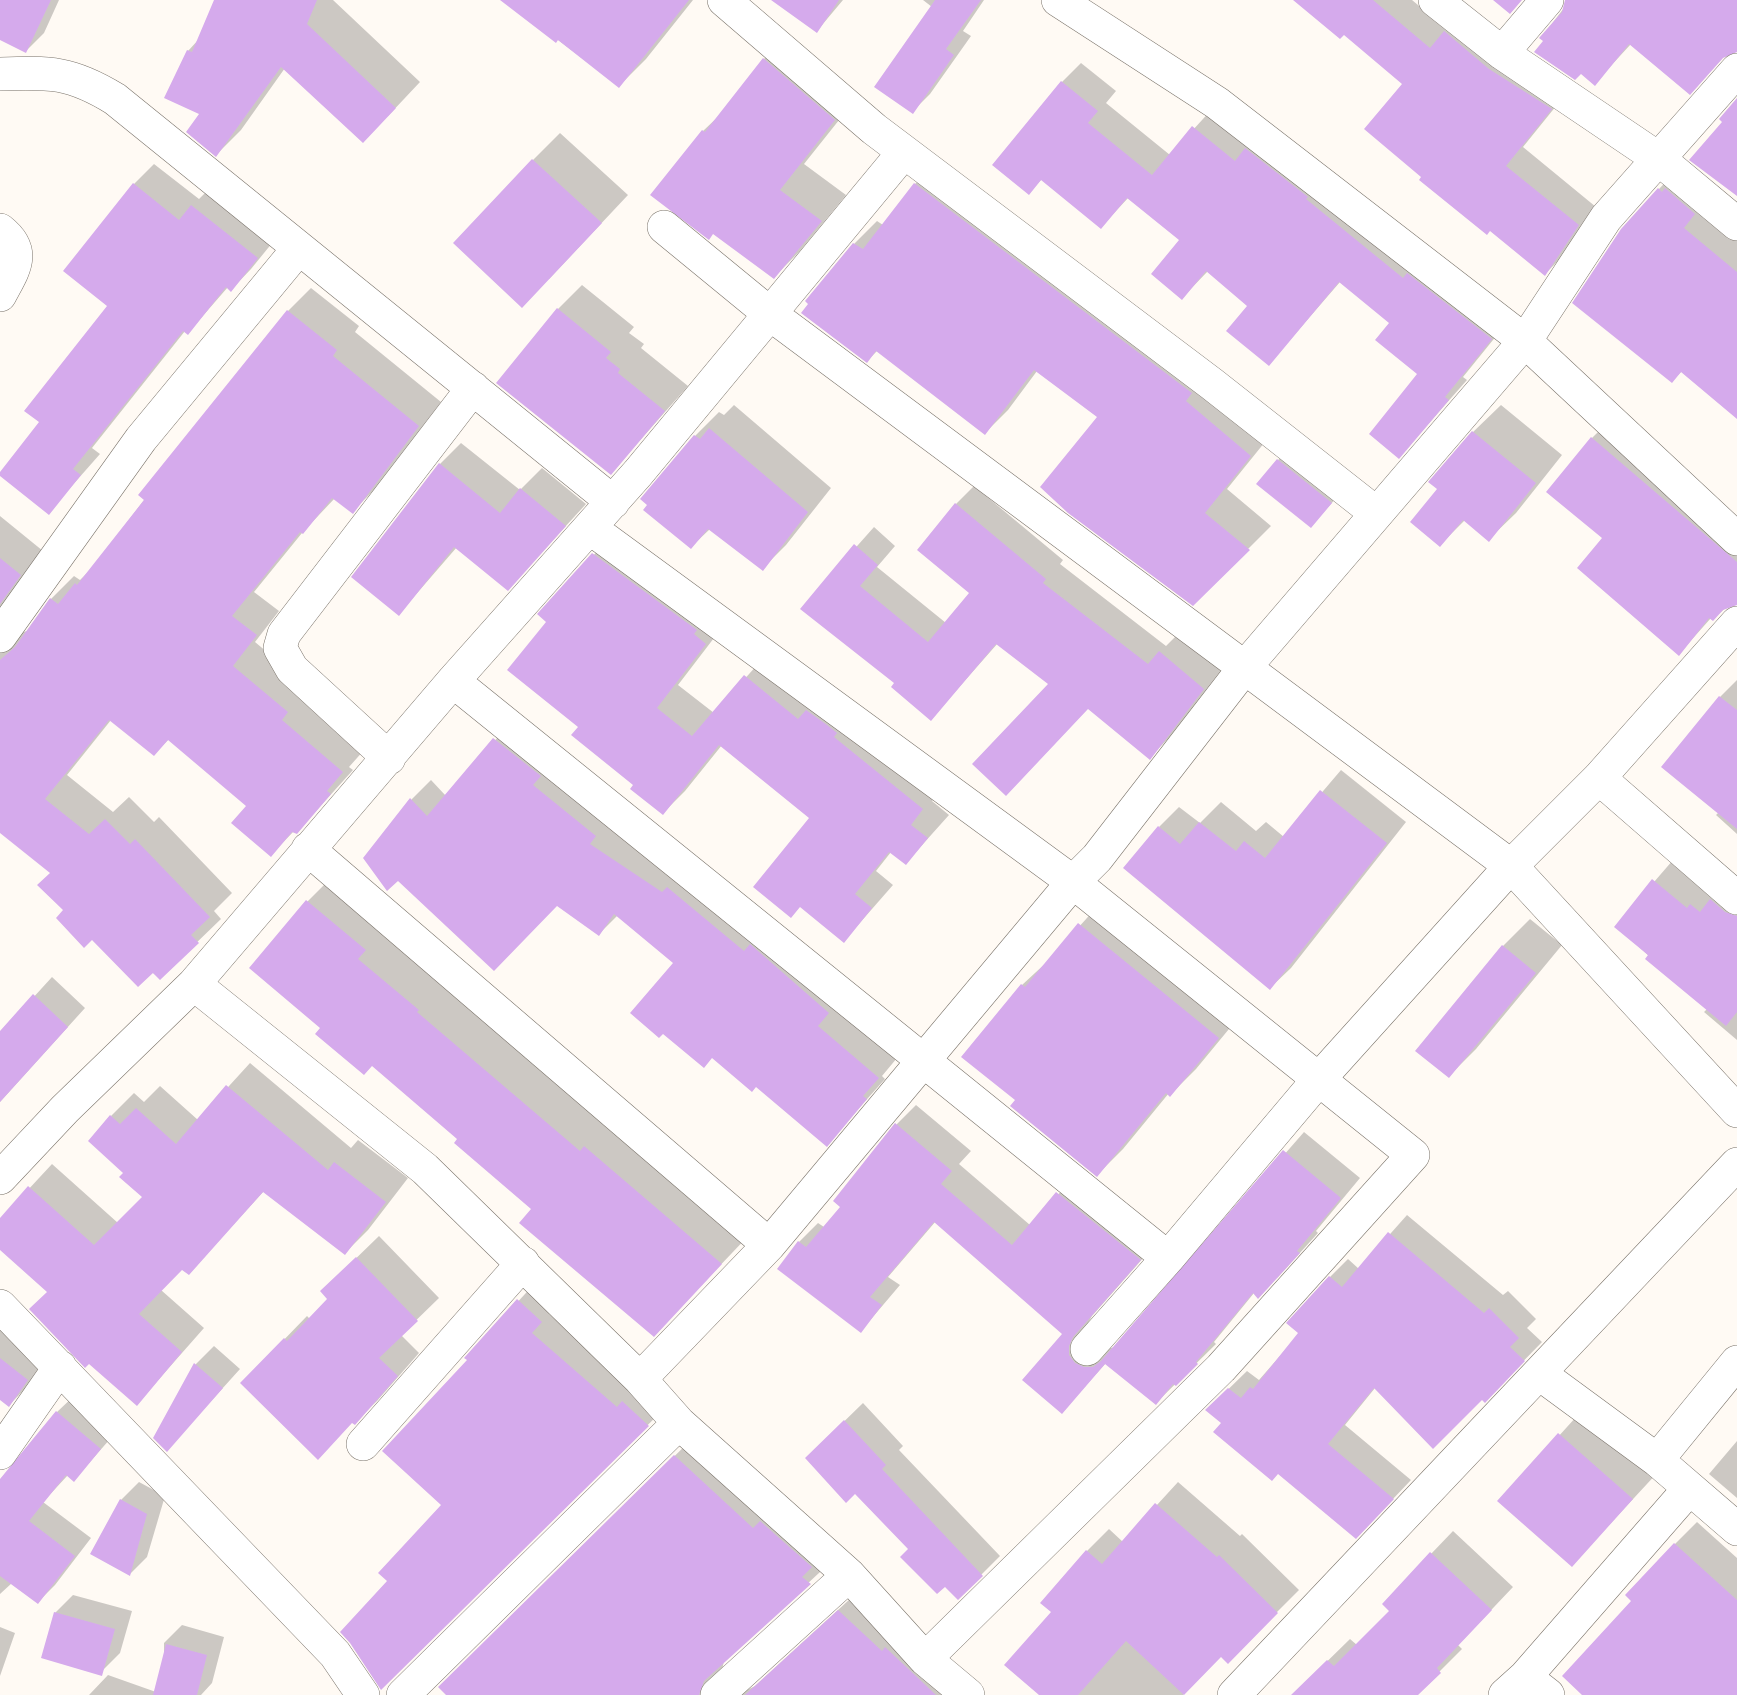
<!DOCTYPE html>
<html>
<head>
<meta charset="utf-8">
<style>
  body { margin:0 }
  canvas { display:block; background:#fffaf4 }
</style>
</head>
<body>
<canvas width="1737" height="1695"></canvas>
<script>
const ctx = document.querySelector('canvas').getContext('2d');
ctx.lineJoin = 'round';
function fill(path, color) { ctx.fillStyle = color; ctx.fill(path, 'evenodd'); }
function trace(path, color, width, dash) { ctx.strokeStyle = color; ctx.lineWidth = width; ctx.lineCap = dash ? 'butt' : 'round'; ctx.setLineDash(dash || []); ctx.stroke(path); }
const shadow = new Path2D(`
  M0 0H59L44 33 26 51 0 39Z
  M215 0H333L420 82 388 116 285 68 241 130 216 155 201 114 188 51 199 39Z
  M505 0H693L646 59 619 86Z
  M790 0H843L817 31Z
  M923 0H984L963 31 971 36 930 94 912 112 932 7Z
  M1295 0H1412L1448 30 1569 90 1523 147 1596 207 1563 256 1545 274 1423 177 1404 84 1344 33Z
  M1566 0H1737V50L1728 52 1690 93 1631 44 1595 83 1541 38 1567 4Z
  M789 34 859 95 804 164 846 195 799 252 774 277 703 131 725 110 764 59Z
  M1081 63 1116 91 1106 103 1170 155 1213 108 1510 319 1463 377 1467 380 1399 457 1419 374 1391 323 1340 282 1269 364 1249 306 1208 271 1182 298 1181 239 1129 197 1101 227 1042 179 1029 193 994 165 1062 82Z
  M560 133 628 195 549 279 533 160Z
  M938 161 1273 432 1227 489 1271 526 1193 604 1099 417 1037 371 1008 410 985 433 878 350 867 361 854 244 877 221 883 225 915 184Z
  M154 164 199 199 212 186 277 237 251 269 231 290 228 287 188 333 185 331 92 448 100 454 48 513 41 422 109 306 134 184Z
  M1678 169 1737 236V417L1682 371 1672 381 1659 189Z
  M582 285 634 327 629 333 644 344 641 348 688 386 611 473 498 383 558 309Z
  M311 288 359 326 355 332 441 402 375 489 352 512 335 498 302 533 254 592 279 611 255 642 310 688 365 749 349 767 353 770 297 832 294 831 271 855 248 806 169 739 154 754 111 720 67 775 113 812 129 797 154 822 159 817 232 893 214 911 221 919 160 978 65 910 52 873 0 831V516L43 551 23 632 27 631 51 599 74 576 80 580 93 567 288 311Z
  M734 405 831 488 786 545 762 569 710 529 691 547 642 499 695 436 719 412 724 415Z
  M1501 405 1562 455 1516 513 1488 540 1465 520 1440 545 1439 489 1473 432Z
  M1610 420 1737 528V603L1730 604 1713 619 1711 618 1679 654 1604 537 1592 438Z
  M1297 442 1349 484 1311 526 1278 460Z
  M461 443 520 490 542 468 586 504 508 589 457 547 399 614 440 464Z
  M974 486 1063 560 1060 564 1166 646 1178 634 1221 670 1168 739 1149 758 1089 707 1050 684 998 643 931 719 896 683 802 608 874 527 895 546 877 567 946 623 971 592 956 504Z
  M616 531 727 621 678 685 714 713 767 654 945 786 932 801 949 815 906 863 891 852 876 871 893 885 844 941 811 817 722 745 685 791 663 813 580 727 548 621 539 614Z
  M1737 680V834L1716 815 1719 812 1720 697Z
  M514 719 897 1058 882 1076 885 1079 826 1145 756 1086 713 1057 675 963 618 915 599 934 557 904 398 878 364 858 412 799 431 780 446 796Z
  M1341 770 1406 822 1291 968 1270 988 1159 827 1179 807 1200 823 1221 802 1256 831 1266 822 1284 837Z
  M1673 860 1737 901V1040L1704 1012 1707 1009 1616 926Z
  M333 876 751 1233 654 1335 534 1208 459 1139 373 1065 322 1028 303 906Z
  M1105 898 1243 1012 1196 1069 1170 1095 1169 1093 1123 1149 1097 1175 1017 1100 963 1056 1022 985 1049 960Z
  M1530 919 1562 945 1476 1049 1449 1076 1503 946Z
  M52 977 85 1008 0 1102V1034Z
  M250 1063 351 1148 358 1140 408 1178 368 1230 345 1253 264 1191 189 1273 183 1268 161 1290 204 1328 137 1404 49 1292 0 1248V1220L52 1164 118 1223 144 1197 125 1173 111 1116 134 1093 144 1102 160 1086 198 1120Z
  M916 1105 971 1151 959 1164 1030 1225 1077 1174 1159 1240 1092 1316 1087 1325 1104 1349 1116 1347 1304 1132 1360 1178 1316 1231 1318 1233 1278 1277 1254 1293 1214 1342 1216 1344 1156 1403 1106 1363 1062 1412 1064 1333 936 1221 888 1277 900 1285 861 1331 799 1242 818 1223 824 1227 842 1207 897 1124Z
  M1407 1215 1503 1295 1508 1291 1536 1319 1527 1328 1542 1342 1503 1382 1482 1398 1375 1388 1345 1425 1411 1480 1374 1519 1207 1410 1247 1371 1259 1380 1300 1333 1330 1277 1348 1259 1359 1269Z
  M379 1236 439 1298 401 1335 419 1353 377 1401 354 1423 242 1383 307 1316 310 1319 330 1299 345 1269Z
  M536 1282 559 1303 549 1314 636 1389 666 1407 381 1688 443 1505 469 1360 467 1357Z
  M0 1311 51 1352 26 1388 9 1405 0 1398Z
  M214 1346 240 1369 167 1450 155 1438 196 1364Z
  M76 1394 118 1430 74 1480 68 1475 43 1502 91 1538 55 1585 38 1602 12 1583 0 1594V1503L24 1455 57 1412Z
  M863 1403 903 1446 899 1450 1000 1556 958 1598 825 1440Z
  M1586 1406 1659 1471 1572 1565 1500 1501Z
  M698 1433 833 1560 724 1661 721 1675 745 1691 755 1686 862 1588 974 1695H449L440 1687Z
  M1737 1441V1498L1709 1474Z
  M139 1482 165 1496 147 1557 129 1575 121 1500Z
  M1178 1482 1240 1536 1242 1534 1299 1590 1228 1661 1221 1655 1183 1695H1041L1053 1612 1087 1551 1109 1529 1123 1542Z
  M1697 1522 1737 1558V1695H1585L1633 1601 1675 1544Z
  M1453 1531 1513 1587 1458 1645 1462 1649 1416 1695H1309L1303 1685 1350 1639 1357 1645 1392 1611 1384 1603Z
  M73 1595 132 1611 120 1653 102 1671 55 1613Z
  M182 1625 224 1637 212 1683 201 1695H89L108 1675 156 1692 164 1659V1643Z
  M0 1627 15 1633 0 1676Z`);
const building = new Path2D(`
  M0 0H51L26 53 0 40Z
  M214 0H317L307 24 396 108 363 143 281 67 216 157 186 132 199 114 164 98 187 50 192 52Z
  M500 0H689L619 88 558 40 556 43Z
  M771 0H839L817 33Z
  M935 0H981L946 49 954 55 913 114 874 87Z
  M1293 0H1373L1430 48 1444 31 1489 69 1552 109 1506 166 1579 225 1545 276 1490 231 1487 235 1419 180 1421 177 1364 129 1402 84 1344 35 1340 39Z
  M1493 0H1522L1510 14Z
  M1565 0H1737V52L1723 58 1690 95 1629 44 1595 86 1581 74 1575 80 1534 52 1543 41 1539 38 1562 12Z
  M763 58 835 120 780 190 822 221 774 279 713 234 709 240 650 195 702 130 705 132Z
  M1061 81 1098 111 1088 123 1152 175 1192 126 1235 161 1245 148 1308 197 1306 199 1403 278 1407 273 1492 339 1445 397 1449 400 1399 459 1369 434 1417 374 1375 340 1389 323 1339 282 1269 366 1226 331 1247 306 1206 271 1182 300 1151 274 1179 240 1127 198 1101 229 1041 180 1029 195 992 165Z
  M1737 98V196L1689 160 1722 122 1719 119Z
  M532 159 602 223 522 308 453 243Z
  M133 183 179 220 191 205 258 258 231 292 226 287 188 335 183 331 73 469 81 475 49 515 0 476V472L39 422 24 411 107 306 63 271Z
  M914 183 1192 393 1186 401 1251 456 1205 513 1250 550 1193 606 1068 513 1040 487 1097 417 1034 370 985 435 876 351 867 363 801 313 808 304 805 301 853 243 863 249Z
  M1658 188 1662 192 1665 188 1695 214 1684 228 1737 272V419L1681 372 1672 383 1572 303 1621 229Z
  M557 308 611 352 606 358 620 369 618 373 665 411 611 475 496 383Z
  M287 310 337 350 333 356 419 426 353 514 332 498 303 534 300 532 232 616 257 635 233 666 288 712 282 720 343 772 327 791 331 794 297 834 292 832 271 857 231 823 246 806 168 740 154 756 109 720 45 799 89 834 105 819 130 844 135 839 210 917 191 935 199 943 160 980 153 973 138 987 92 940 84 948 56 918 63 910 37 885 50 873 0 833V660L15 647 50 598 58 604 75 583 77 585 144 500 138 495Z
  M709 428 808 512 763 571 708 529 691 549 643 510 647 505 640 499 694 435 700 439Z
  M1472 431 1536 483 1489 542 1463 520 1440 547 1410 522 1437 489 1428 482Z
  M1591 437 1737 562V605L1723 610 1713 621 1709 618 1679 656 1577 568 1602 538 1546 492Z
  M1277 459 1332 503 1311 528 1256 484Z
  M439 463 500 513 520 488 566 526 508 591 454 547 399 616 351 577Z
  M955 503 1046 579 1043 583 1148 664 1159 651 1204 689 1150 760 1088 709 1006 796 972 764 1048 684 996 644 931 721 891 687 894 683 800 609 854 544 878 565 860 586 928 642 969 593 917 550Z
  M592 553 686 622 697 630 694 634 706 644 657 708 692 736 744 675 798 719 806 710 827 725 837 733 834 737 923 809 911 825 928 838 906 865 889 852 855 894 872 908 844 943 800 907 791 918 753 887 809 818 719 745 663 815 630 789 633 785 571 735 578 727 507 670 546 622 537 614Z
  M0 558 21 575 0 604Z
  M1719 696 1737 710V829L1661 767Z
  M493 738 541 776 533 785 596 836 590 844 662 892 667 887 744 951 750 944 829 1013 818 1026 879 1078 863 1096 867 1099 827 1147 756 1087 752 1092 712 1058 704 1068 663 1034 659 1038 630 1013 673 963 614 914 599 936 557 906 494 971 398 881 387 891 363 858 410 798 427 816Z
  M1320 790 1387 843 1270 990 1123 868 1158 826 1180 844 1199 822 1236 851 1244 841 1265 858Z
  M1652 879 1687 908 1690 904 1700 912 1710 899 1725 912 1737 916V1012L1726 1026 1645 959 1648 955 1614 927Z
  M306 900 366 950 358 959 419 1010 417 1012 580 1151 584 1146 722 1264 654 1337 519 1223 531 1209 454 1143 457 1139 372 1066 364 1075 315 1034 320 1028 249 968Z
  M1078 923 1219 1038 1170 1097 1166 1093 1097 1177 1010 1106 1015 1100 961 1057 1021 984 1025 987Z
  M1502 945 1536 973 1449 1078 1415 1051Z
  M33 994 68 1027 0 1102V1031Z
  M226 1085 328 1170 334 1162 386 1202 345 1255 263 1192 189 1275 182 1270 139 1314 182 1352 137 1406 89 1364 85 1368 29 1309 47 1292 0 1250V1218L28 1186 94 1245 142 1197 119 1177 123 1173 88 1141 110 1115 120 1124 136 1108 176 1144Z
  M895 1123 952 1171 941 1184 1012 1245 1056 1192 1141 1260 1073 1337 1069 1346V1355L1075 1363 1084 1367H1093L1101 1361 1283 1150 1341 1198 1297 1251 1300 1253 1258 1299 1253 1293 1196 1362 1198 1364 1176 1386 1173 1384 1156 1405 1105 1364 1062 1414 1022 1380 1062 1334 934 1222 870 1297 882 1305 861 1333 777 1269 798 1241 806 1247 840 1207 833 1201Z
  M1388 1232 1484 1313 1489 1308 1519 1338 1510 1347 1525 1361 1485 1403 1482 1400 1433 1449 1374 1388 1328 1444 1394 1499 1356 1539 1278 1474 1272 1481 1213 1432 1221 1423 1205 1410 1228 1388 1241 1398 1250 1387 1253 1389 1298 1333 1286 1323 1329 1276 1342 1287Z
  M356 1257 418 1321 379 1358 398 1376 355 1425 352 1423 318 1460 240 1383 284 1338 287 1341 327 1299 320 1291Z
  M517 1299 542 1322 532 1333 617 1407 622 1401 649 1426 381 1690 350 1643 340 1632 387 1581 378 1573 441 1505 382 1451 467 1360 464 1358Z
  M0 1358 28 1380 9 1407 0 1400Z
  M194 1363 223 1388 167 1452 153 1438Z
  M56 1411 101 1449 74 1482 66 1475 29 1521 75 1556 38 1604 0 1576V1479Z
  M844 1420 886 1465 882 1469 983 1576 958 1600 945 1587 937 1594 900 1557 908 1549 855 1494 846 1503 805 1458Z
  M1558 1433 1633 1499 1572 1567 1497 1501Z
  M674 1455 753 1528 760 1521 812 1567 802 1577 811 1584 704 1681 699 1695H446L438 1687Z
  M120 1499 147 1514 130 1576 90 1554Z
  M1155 1503 1217 1557 1219 1555 1278 1613 1228 1664 1221 1657 1184 1695 1126 1641 1078 1695H1039L1004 1665 1051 1612 1040 1603 1086 1550 1102 1564Z
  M1674 1543 1737 1600V1695H1582L1562 1676 1631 1601 1625 1595Z
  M1430 1552 1492 1610 1437 1668 1441 1673 1418 1695H1291L1327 1660 1334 1666 1389 1611 1382 1604Z
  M838 1610 882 1651 885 1647 936 1695H745Z
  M54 1612 115 1629 102 1676 41 1658Z
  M166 1644 207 1655 197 1695H153Z`);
const street = new Path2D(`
  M724 0 874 129 1212 384 1376 513
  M1435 0 1502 53 1659 159 1737 224
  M1502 53 1547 0
  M0 74C50 72 71 72 115 99L613 502
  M904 152 638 473 453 681 194 984 425 1169 640 1379 679 1423 849 1575 925 1659 968 1695
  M664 227 770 314 1511 866 1737 1111
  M0 230C28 252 13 270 0 295
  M590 528 1073 882 1413 1155 1221 1368 925 1659
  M0 636 141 439 299 248
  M453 681 1168 1258
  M389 758 292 669 280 648 284 634 473 388
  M1599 778 1737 898
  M308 849 769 1245
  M0 1178 65 1109 194 984
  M0 1306 335 1654 363 1695
  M1087 1349 1168 1258 1319 1079 1511 866 1599 778 1737 623
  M1540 1374 1657 1460 1737 1529
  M640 1379 769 1245 1073 882 1097 858 1245 667 1525 341 1606 218 1737 70
  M363 1444 523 1263
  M0 1453 60 1367
  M1657 1460 1737 1362
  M1525 1677 1548 1695
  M403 1695 679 1423
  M717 1695 849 1575
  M1234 1695 1737 1164
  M1505 1695 1525 1677 1689 1489`);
const secondary = new Path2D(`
  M1058 0 1217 103 1525 341 1737 539`);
fill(shadow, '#0003');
fill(building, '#d5aaec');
trace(street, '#7b746b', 34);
trace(secondary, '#7b746b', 34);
trace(street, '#fff', 33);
trace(secondary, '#fff', 33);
</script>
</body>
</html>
